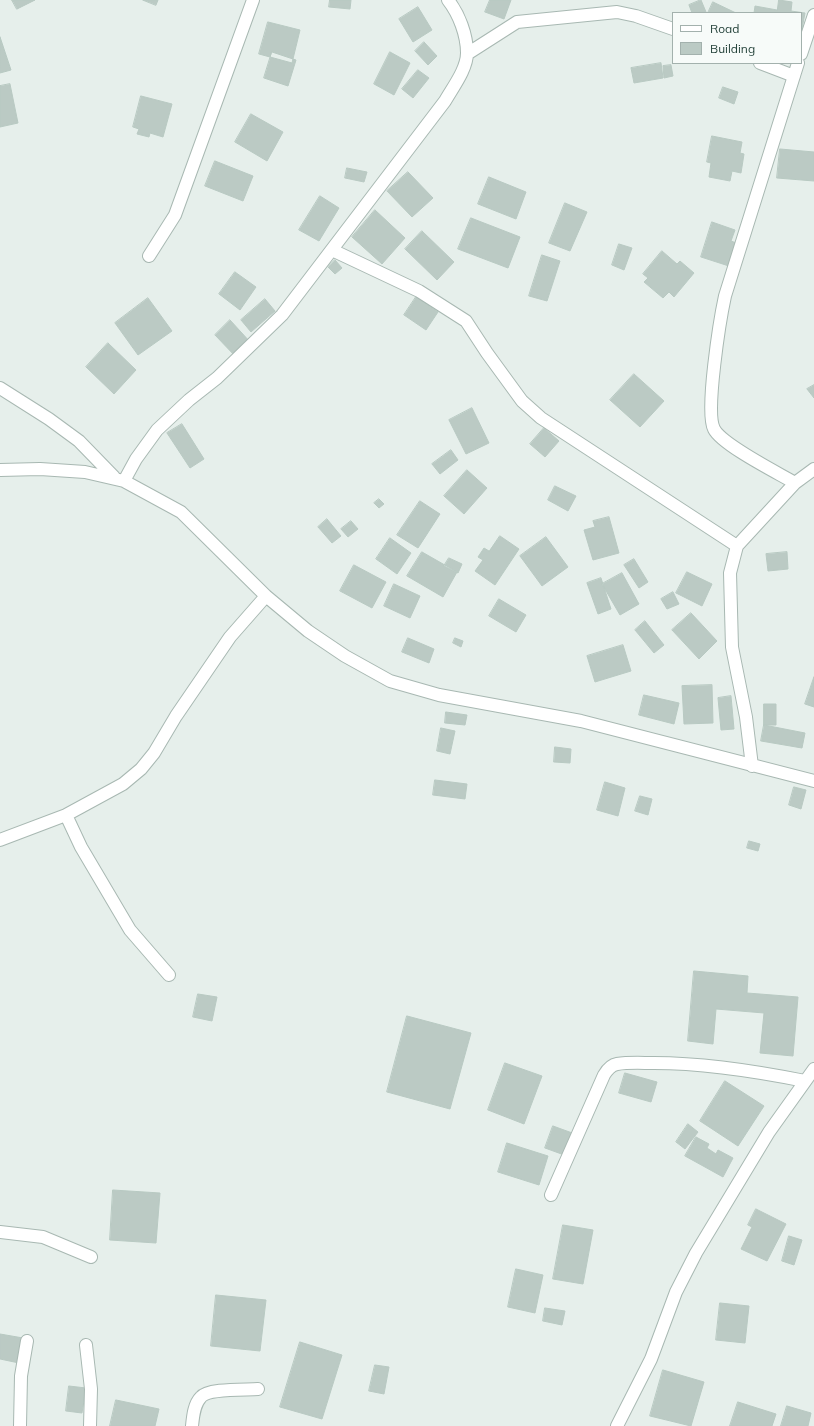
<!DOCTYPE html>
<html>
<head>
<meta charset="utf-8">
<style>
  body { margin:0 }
  #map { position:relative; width:814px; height:1426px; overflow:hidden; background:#e6efeb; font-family:Mulish,sans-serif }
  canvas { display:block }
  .legend { position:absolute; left:672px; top:12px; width:130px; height:52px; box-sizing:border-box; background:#f7fbf9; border:1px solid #a3b1ad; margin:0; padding:5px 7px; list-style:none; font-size:12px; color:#24423a }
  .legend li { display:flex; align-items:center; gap:8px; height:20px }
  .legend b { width:20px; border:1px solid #a3b1ad }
</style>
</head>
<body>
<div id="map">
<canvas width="814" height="1426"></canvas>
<ul class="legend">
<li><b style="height:5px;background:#fff"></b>Road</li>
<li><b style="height:11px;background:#bbcac4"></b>Building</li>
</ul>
</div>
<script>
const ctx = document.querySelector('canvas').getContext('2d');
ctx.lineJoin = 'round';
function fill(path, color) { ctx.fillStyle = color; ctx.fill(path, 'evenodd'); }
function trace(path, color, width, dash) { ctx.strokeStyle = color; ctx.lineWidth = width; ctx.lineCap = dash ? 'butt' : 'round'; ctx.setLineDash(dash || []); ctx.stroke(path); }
const building = new Path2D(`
  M12 0H35L17 9Z
  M143 0H158L156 5Z
  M330 0H351L350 9 329 7Z
  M490 0H511L504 19 485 12Z
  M701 0 706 12 692 13 689 5Z
  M779 0 792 2 791 11 805 13 801 34V13H754L755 6 777 10Z
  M713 2 736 13H708Z
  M418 7 432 30 413 42 399 19Z
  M268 22 300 30 292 63 259 54Z
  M0 37 11 70 0 73Z
  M424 42 437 56 428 65 415 51Z
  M272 52 296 60 288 86 264 78Z
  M390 52 410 63 394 95 374 84Z
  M661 63 663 78 634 83 631 68Z
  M671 65 673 76 664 78 663 66Z
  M418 70 429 78 413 98 402 89Z
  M10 84 18 123 0 127V86Z
  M723 87 738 92 734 104 719 98Z
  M141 96 172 104 163 137 150 133 149 137 137 134 139 129 133 127Z
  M251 114 283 132 267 161 235 142Z
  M712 136 742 142 740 153 744 154 741 173 732 171 730 181 709 177 711 163 707 162Z
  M780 149 814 152V181L777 178Z
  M215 161 253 176 243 201 205 186Z
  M347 168 367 172 364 182 345 178Z
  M408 172 433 198 412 217 387 191Z
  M489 177 526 192 516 219 478 204Z
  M320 196 339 208 319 241 299 230Z
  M565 203 587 212 570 251 549 243Z
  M375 210 405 238 382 264 352 237Z
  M471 218 520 237 508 268 458 249Z
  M712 222 735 230 731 241 739 244 732 267 701 257Z
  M422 231 454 262 437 280 405 249Z
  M619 244 632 248 624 270 612 265Z
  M662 251 677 264 680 261 694 273 674 297 669 292 663 298 644 282 648 278 643 274Z
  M542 255 560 261 547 301 529 296Z
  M335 260 342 268 335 274 328 267Z
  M235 272 256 287 240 310 219 294Z
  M416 297 438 312 426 330 404 315Z
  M148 298 172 331 138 355 115 323Z
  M265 299 275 311 251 332 241 320Z
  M230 320 251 343 236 357 215 335Z
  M108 343 136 370 114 394 86 367Z
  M634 374 664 401 640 427 610 400Z
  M814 385V398L807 389Z
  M472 408 489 443 466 454 449 420Z
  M182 424 204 459 190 468 167 433Z
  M544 428 559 441 545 457 530 444Z
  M451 450 458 460 440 474 432 464Z
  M467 470 487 488 464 514 444 496Z
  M555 486 576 496 568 511 548 500Z
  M379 499 384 504 379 508 374 503Z
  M420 501 440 514 418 548 397 535Z
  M609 517 619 553 593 560 584 530 595 527 593 521Z
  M327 519 341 536 332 543 318 527Z
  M351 521 358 529 348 537 341 529Z
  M500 536 519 549 495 585 475 571 483 560 478 557 484 548 489 551Z
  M546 537 568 567 542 586 520 556Z
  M390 538 411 553 397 574 376 559Z
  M422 552 457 572 443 597 407 576Z
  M787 552 788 569 768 571 766 554Z
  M449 558 462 564 458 573 444 566Z
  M634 559 648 582 639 588 624 565Z
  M354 565 386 582 372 608 340 591Z
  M687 572 712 584 702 606 676 593Z
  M622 573 639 604 620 615 602 584Z
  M601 578 611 609 598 614 587 583Z
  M394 584 420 596 410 618 384 606Z
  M673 592 679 604 667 609 661 599Z
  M499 599 526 615 516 632 489 616Z
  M691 613 717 641 699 659 672 630Z
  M645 621 664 645 654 653 635 630Z
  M408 638 434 649 429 663 402 652Z
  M455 638 463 641 461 647 453 643Z
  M623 645 631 671 595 682 587 656Z
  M814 677V707L805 704Z
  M712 685 713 723 684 724 682 686Z
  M644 695 679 703 674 724 639 715Z
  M731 696 734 729 721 730 718 698Z
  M764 704H776V725H764Z
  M446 712 467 715 465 725 445 723Z
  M764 725 805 733 802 748 761 741Z
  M441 728 455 731 450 754 437 751Z
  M555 747 571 749 570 763 554 762Z
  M435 780 467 784 465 799 433 795Z
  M605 782 625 788 618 816 597 810Z
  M794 787 806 790 801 809 789 805Z
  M640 796 652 799 648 815 635 811Z
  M749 841 760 844 758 851 747 848Z
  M694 971 748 976 747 993 798 997 793 1056 760 1053 764 1013 716 1009 713 1044 688 1041Z
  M198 994 217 997 212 1021 193 1017Z
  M407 1016 471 1033 450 1109 387 1092Z
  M505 1063 542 1076 524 1124 488 1110Z
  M625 1073 657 1082 651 1102 619 1093Z
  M725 1081 764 1106 738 1146 700 1121Z
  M688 1124 698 1132 685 1149 676 1142Z
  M553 1126 575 1134 567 1156 545 1148Z
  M696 1137 709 1144 707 1148 716 1154 718 1150 733 1158 723 1177 685 1156Z
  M507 1143 548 1156 539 1185 498 1172Z
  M113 1190 160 1193 156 1243 110 1240Z
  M756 1209 786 1224 767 1261 741 1249 752 1227 748 1225Z
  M563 1225 593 1230 583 1284 553 1279Z
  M789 1236 802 1240 794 1265 782 1261Z
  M516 1269 543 1275 535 1313 508 1307Z
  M216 1295 266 1300 260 1351 211 1346Z
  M720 1303 749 1306 745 1343 716 1340Z
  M545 1308 565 1311 562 1325 543 1321Z
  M0 1334 23 1338 19 1363 0 1359Z
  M300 1342 342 1355 322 1419 280 1407Z
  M375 1365 389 1367 384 1394 369 1391Z
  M663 1370 704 1382 691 1426 650 1416Z
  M69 1386 86 1388 82 1413 66 1411Z
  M116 1400 159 1409 155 1426H110Z
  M738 1402 776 1414 772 1426H730Z
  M787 1406 811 1413 808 1426H781Z`);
const minor = new Path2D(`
  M467 54 517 22 617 12 636 16 673 29
  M801 54 814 15
  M760 63 794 76
  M332 250 419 291 466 321 487 353 522 401 541 418 737 546
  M149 256 175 215 253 0
  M0 388 49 419 79 441 114 477
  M0 470 40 469 85 472 124 481 181 512 266 596 308 631 345 656 390 681 439 695 581 721 814 781
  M124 481 136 459 157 430 189 400 217 378 282 315 445 101C453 87 467 69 467 53 467 35 459 14 448 0
  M795 483C778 473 722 445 714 429 705 412 720 319 725 296L798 63
  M752 766 746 717 732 647 730 573 737 546 795 483 814 469
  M66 815 81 847 130 930 169 975
  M0 840 66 815 123 784 141 769 154 753 176 716 230 637 266 596
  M551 1195 604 1075C607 1070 611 1065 617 1064 629 1062 642 1063 654 1063 705 1063 755 1071 805 1081
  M0 1232 43 1237 91 1257
  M86 1345 91 1389 90 1426
  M20 1426 21 1376 27 1341
  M192 1426C193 1416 194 1404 201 1397 208 1388 246 1390 258 1389
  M617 1426 651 1359 676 1292 696 1253 769 1132 814 1069`);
fill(building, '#bbcac4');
trace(building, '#b8c9c2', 1);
trace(minor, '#a8b8b2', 14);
trace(minor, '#fff', 12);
</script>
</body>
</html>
